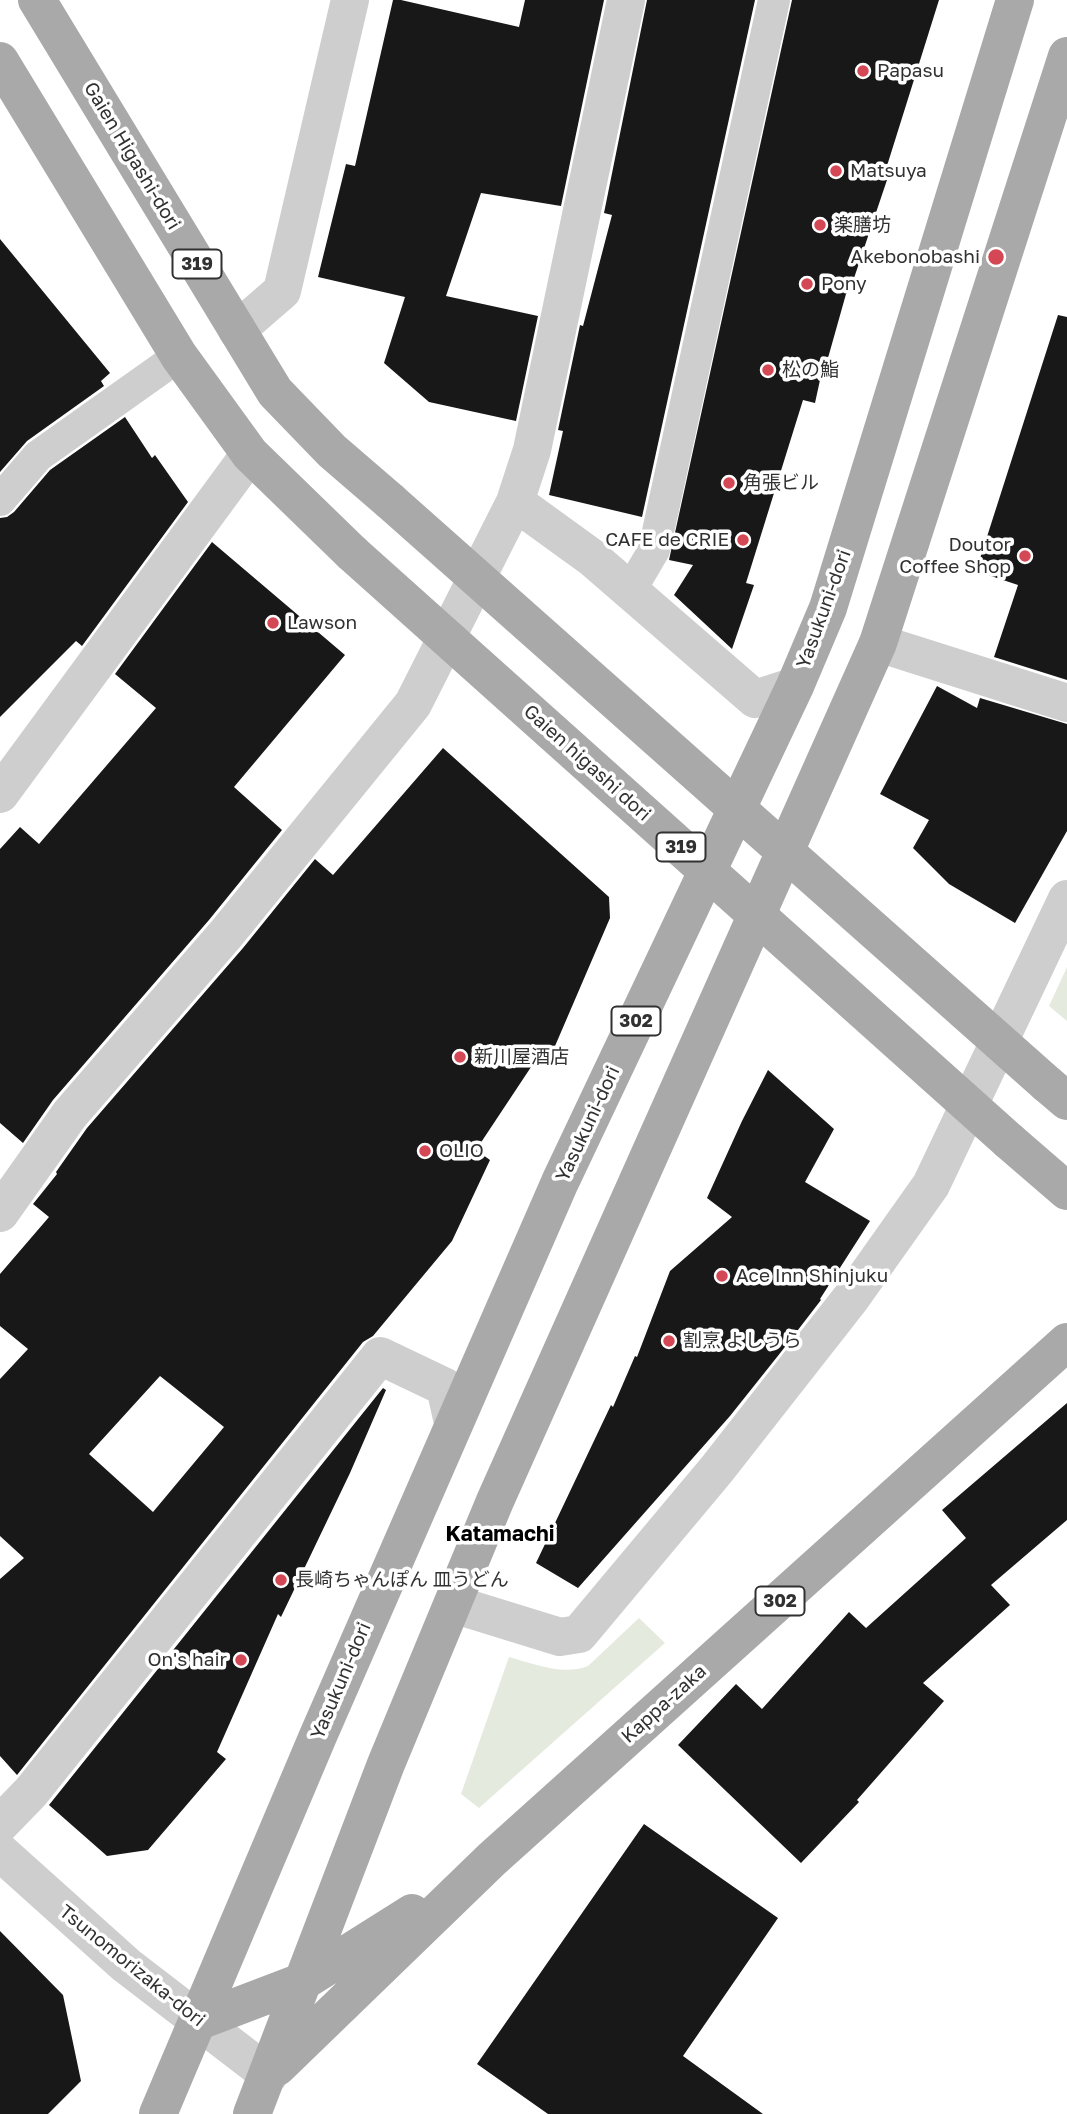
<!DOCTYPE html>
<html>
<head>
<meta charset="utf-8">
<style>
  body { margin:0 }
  canvas { display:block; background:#fff }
</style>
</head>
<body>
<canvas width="1067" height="2114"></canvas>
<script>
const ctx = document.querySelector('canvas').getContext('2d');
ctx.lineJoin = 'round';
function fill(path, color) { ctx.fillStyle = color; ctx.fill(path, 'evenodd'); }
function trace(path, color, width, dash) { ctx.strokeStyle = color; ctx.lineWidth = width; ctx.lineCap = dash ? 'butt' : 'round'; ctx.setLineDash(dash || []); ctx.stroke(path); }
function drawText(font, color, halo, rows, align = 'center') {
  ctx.font = font + ' "Golos Text","Noto Sans JP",sans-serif'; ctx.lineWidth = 7; ctx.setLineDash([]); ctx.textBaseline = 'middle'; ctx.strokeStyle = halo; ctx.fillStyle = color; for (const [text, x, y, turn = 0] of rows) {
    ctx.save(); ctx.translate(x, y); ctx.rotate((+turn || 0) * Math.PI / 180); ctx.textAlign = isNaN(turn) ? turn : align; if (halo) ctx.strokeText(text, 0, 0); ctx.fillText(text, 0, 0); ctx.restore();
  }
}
const green = new Path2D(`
  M1067 967V1021L1049 1006Z
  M639 1618 665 1643 479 1808 461 1794 509 1657C535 1664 562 1676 588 1666Z`);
const building = new Path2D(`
  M393 0H401L519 27 525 0H604L561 206 481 193 446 296 538 316 516 421 429 402 384 363 405 297 318 277 346 164 355 166Z
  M647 0H755L642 517 549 495 563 431 558 430 580 325 583 326 612 215 604 213Z
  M792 0H939L886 169 890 171 850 290 846 294 828 358 825 357 815 403 803 400 746 583 754 585 732 649 674 595 693 565 669 560Z
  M0 239 110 373 101 381 104 386 27 441 0 472Z
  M1058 315 1067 317V680L994 657 1018 585 976 571Z
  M125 417 152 458 155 455 188 502 82 646 76 641 0 717V518L7 517 14 512 50 470Z
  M212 542 345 655 234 787 282 830 209 920 53 1100 23 1143 0 1123V849L20 827 39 844 156 708 115 674Z
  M937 686 977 708 980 698 1067 724V831L1015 923 949 884 913 848 929 820 880 794Z
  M443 748 609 897 610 918 546 1067 537 1058 476 1150 490 1160 452 1241 373 1336 363 1342 17 1775 0 1756V1579L24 1558 0 1536V1379L28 1349 0 1326V1274L49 1217 33 1204 57 1174 56 1172 87 1128 243 948 315 859 333 875ZM160 1376 224 1427 153 1512 89 1454Z
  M768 1070 834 1129 805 1182 870 1221 820 1299 821 1300 781 1352 730 1416 578 1588 536 1563 611 1405 613 1407 635 1356 637 1357 670 1271 732 1217 707 1198 742 1121Z
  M383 1388 386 1390 350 1473 281 1617 278 1614 217 1752 226 1759 148 1850 107 1856 49 1805Z
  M1067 1403V1520L991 1585 1010 1605 923 1683 944 1701 857 1800 859 1802 801 1863 678 1745 736 1684 762 1709 849 1612 866 1628 966 1538 942 1510Z
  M644 1824 778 1918 683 2056 763 2114H548L477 2064Z
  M0 1931 63 1995 81 2081 48 2114H0Z`);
const service = new Path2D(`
  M0 500 38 456 179 356
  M630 591 654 550 774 0`);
const minor = new Path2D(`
  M237 330 282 291 350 0
  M515 502 591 557 755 699 795 686
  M878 643 1067 703
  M0 794 250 454
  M0 1213 70 1114 226 934 413 704 515 502 532 450 626 0
  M453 1604 560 1637 579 1634 717 1469 851 1298 931 1185 1067 899
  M0 1824 31 1792 380 1356 445 1387 453 1423`);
const tertiary = new Path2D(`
  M0 1852 126 1965 269 2075`);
const primary = new Path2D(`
  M37 0 275 392 332 451 390 501
  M0 61 179 356 250 454 352 553
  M1047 1084 1067 1101
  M1009 1141 1067 1191
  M199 2021 304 1981 412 1913
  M277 2067 492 1859 1067 1342
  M158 2114 318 1736 560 1182 795 686 828 608 1015 0
  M252 2114 386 1764 495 1501 878 643 1067 56`);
const primaryBridge = new Path2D(`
  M390 501 1047 1084
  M352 553 1009 1141`);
const markers = [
  [863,71,7,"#d44856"],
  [836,171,7,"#d44856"],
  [820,225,7,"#d44856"],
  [996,257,9,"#d44856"],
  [807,284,7,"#d44856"],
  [768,370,7,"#d44856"],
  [729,483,7,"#d44856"],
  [743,540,7,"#d44856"],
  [1025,556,7,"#d44856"],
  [273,623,7,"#d44856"],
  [460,1057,7,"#d44856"],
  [425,1151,7,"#d44856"],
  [722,1276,7,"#d44856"],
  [669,1341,7,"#d44856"],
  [281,1580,7,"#d44856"],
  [241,1660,7,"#d44856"]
];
const shields = [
  [197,264,49],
  [681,847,49],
  [636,1021,49],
  [780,1601,49]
];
const shieldNames = [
  ["319",197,264],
  ["319",681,847],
  ["302",636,1021],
  ["302",780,1601]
];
const poiNames = [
  ["Papasu",877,71],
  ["Matsuya",850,171],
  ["楽膳坊",834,225],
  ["Akebonobashi",980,257,"right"],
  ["Pony",821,284],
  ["松の鮨",782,370],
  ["角張ビル",743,483],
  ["CAFE de CRIE",729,540,"right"],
  ["Doutor",1011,545,"right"],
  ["Coffee Shop",1011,567,"right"],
  ["Lawson",287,623],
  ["新川屋酒店",474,1057],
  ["OLIO",439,1151],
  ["Ace Inn Shinjuku",736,1276],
  ["割烹 よしうら",683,1341],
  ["長崎ちゃんぽん 皿うどん",295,1580],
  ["On's hair",227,1660,"right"]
];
const streetNames = [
  ["Gaien Higashi-dori",132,156,59],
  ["Yasukuni-dori",824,609,-70],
  ["Gaien higashi dori",587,763,42],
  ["Yasukuni-dori",588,1124,-65],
  ["Yasukuni-dori",341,1681,-67],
  ["Kappa-zaka",664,1704,-42],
  ["Tsunomorizaka-dori",132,1966,39]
];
const neighbourhoodNames = [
  ["Katamachi",500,1534]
];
fill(green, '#e5eade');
fill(building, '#181818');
trace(service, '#cecece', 32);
trace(minor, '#cecece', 38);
trace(tertiary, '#cecece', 38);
trace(primary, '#a9a9a9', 38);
trace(primaryBridge, '#a9a9a9', 38);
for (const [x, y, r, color] of markers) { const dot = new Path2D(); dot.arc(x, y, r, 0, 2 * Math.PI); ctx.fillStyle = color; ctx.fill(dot); trace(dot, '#fff', 2.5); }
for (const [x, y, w] of shields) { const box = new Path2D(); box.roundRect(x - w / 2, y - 14.5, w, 29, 5); ctx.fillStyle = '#fff'; ctx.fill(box); trace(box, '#313131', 2); }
drawText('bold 18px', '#313131', null, shieldNames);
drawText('19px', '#313131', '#fff', poiNames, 'left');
drawText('19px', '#313131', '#fff', streetNames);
drawText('bold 21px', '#000', '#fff', neighbourhoodNames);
</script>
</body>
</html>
